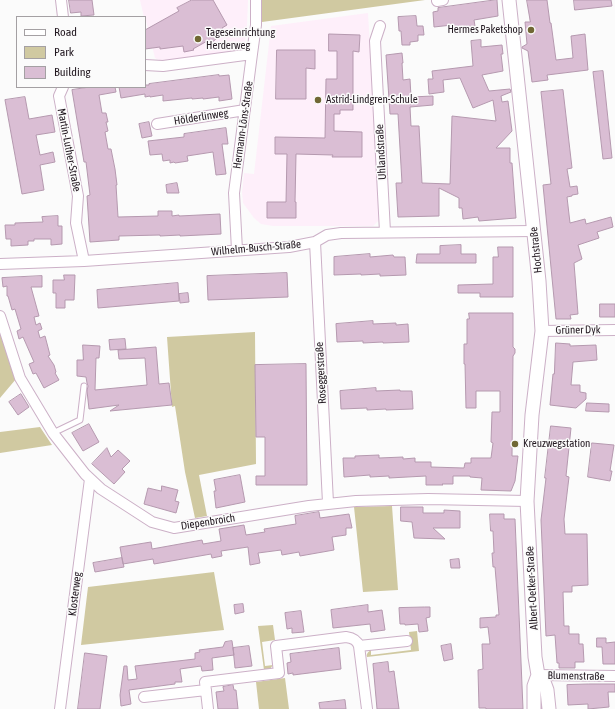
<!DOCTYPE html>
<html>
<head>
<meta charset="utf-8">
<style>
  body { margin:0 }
  #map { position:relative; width:615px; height:709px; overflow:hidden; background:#fbfbfb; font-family:"Asap Condensed",sans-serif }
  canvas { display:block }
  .legend { position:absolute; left:16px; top:16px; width:130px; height:72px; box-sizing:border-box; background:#fbfbfb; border:1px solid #a4a0a3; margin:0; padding:5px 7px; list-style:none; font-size:12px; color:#221820 }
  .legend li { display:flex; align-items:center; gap:8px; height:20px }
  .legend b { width:20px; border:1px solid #a4a0a3 }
</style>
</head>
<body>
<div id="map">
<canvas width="615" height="709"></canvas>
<ul class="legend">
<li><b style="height:5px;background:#fff"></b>Road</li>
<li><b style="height:11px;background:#d0c9a1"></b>Park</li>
<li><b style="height:11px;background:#dabed4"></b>Building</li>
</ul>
</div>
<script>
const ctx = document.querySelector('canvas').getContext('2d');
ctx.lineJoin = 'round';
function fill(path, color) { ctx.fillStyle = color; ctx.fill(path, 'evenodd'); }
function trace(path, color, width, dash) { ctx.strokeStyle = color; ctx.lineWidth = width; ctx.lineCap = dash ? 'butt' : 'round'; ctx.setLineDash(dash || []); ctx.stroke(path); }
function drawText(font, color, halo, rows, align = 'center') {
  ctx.font = font + ' "Asap Condensed",sans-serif'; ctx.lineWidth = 3; ctx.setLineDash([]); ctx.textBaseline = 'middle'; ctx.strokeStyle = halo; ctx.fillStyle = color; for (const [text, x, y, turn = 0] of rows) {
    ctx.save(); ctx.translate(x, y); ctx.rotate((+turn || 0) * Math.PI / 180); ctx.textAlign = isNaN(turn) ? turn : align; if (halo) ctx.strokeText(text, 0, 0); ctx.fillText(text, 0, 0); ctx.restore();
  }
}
const built = new Path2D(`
  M140 0H248L247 26 244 51 165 63 155 58 145 17H144Z
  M368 13 380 219 373 226H273L261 224 254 218 243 203 242 192 244 173 254 174 271 26Z`);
const green = new Path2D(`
  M262 0H425L262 22Z
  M255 332 256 464 199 475 207 516 195 518 185 472 175 406 172 407 167 337Z
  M0 333 16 379 0 398Z
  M40 427 52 445 0 453V432Z
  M392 506 398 590 363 592 354 507Z
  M214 572 224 630 81 645 88 587Z
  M273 625 275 640 262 642 265 666 273 665 270 669 264 670 258 626Z
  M417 631 419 651 367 657C366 654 368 652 371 650V655L411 650 409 632Z
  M285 678 289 709H259L256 682Z`);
const building = new Path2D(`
  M69 0H92L94 15 81 16V12L71 13Z
  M192 0H213L227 25 222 28 225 32 211 43 209 40 193 49 194 50 184 52 183 46 160 49V47L145 49V30L179 11 177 8Z
  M497 0 498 16 474 20 475 26 452 29V25L434 27 433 12 438 11V8Z
  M527 0H547L550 23H551L556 60 573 58 571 36 585 34 588 70 547 75 548 80 532 82 528 51 522 48V47L527 44 525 22H530Z
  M574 0H611L612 6 575 10Z
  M416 16 417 26H423L424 35H418V41L410 42V45H402L401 31H399L398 17Z
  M329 34 360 35 359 52 353 51V110H340V114H334V131L362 132V157H332L333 155 296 154 295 202H296V218H267V202H286L287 154H275V137L325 138 326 79H337V51H329Z
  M481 40V47L502 45 503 54H501L503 71 482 75 489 91 510 89 511 92 501 96 502 102 508 101 512 131 496 148H510V163H512L516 218 479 221 478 217 463 219 462 208H459V198L439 188V216L398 217 396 183H402L398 114H390L386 55 402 53 403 63H402L403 80 410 79 411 97 433 96V105L410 107 411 126H419L422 183 450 184 452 116 496 121 493 100 473 108 460 78 443 80 444 92 429 94 428 79H433L432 71 473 66 471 41Z
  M277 50H315V69L306 68V99H276Z
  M603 71 612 158 603 159 593 72Z
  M219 75V76L229 75 232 99 219 101V97L203 99V98L192 99V98L163 101V95L150 97V96L145 97V94L121 98 119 87H145V85H149V84Z
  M90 87H115L116 92 99 95 102 113H106L108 122H106L108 131 105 132 108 149H111L115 169 117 185H116L118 217 158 216V211H172V216L179 215V216L220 214 221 234 180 236V235L160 236V235L119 236V240L90 242 87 196 90 195 86 162H84L72 90Z
  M563 90 572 168 567 169 570 187 577 186 578 194 572 195V196L567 197 570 223 585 219 586 224 611 217 613 227 597 232 599 238 578 245 582 259 574 263 578 314 570 315 571 319H556L543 185 551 184 541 92Z
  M25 97 29 119 52 115 55 132 36 135 40 155 53 152 55 162 40 165 44 190 22 194 5 100Z
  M149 122 152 136 142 138 139 124Z
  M226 128 228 144H222L226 174 216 175 213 152 187 156 188 161 175 163 174 162 170 163V160L163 161 162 154 150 155 148 141 184 137V134Z
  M177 183 179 193H167L166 185Z
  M58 216V226H62V244L51 245V239H34V241H28V245L11 246V239H6L5 225H15V223L43 222 42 217Z
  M461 245V254H476V263H416L417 254H440V246Z
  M498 247H513V297H480V293H458V285L493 284V257H498Z
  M370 254V257L393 255 394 257H405L406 275 380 276V274L361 275V274L334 275V257Z
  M287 273 288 297 208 300 207 276Z
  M64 275H75L74 300H65V308H56V293H53V280H64Z
  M42 276V287H31L39 316 34 317 36 325 40 323 42 329 38 331 40 338 45 336 50 355 48 356 54 365 56 372 55 373 59 380 44 388 36 373 33 374 29 364 34 362 23 337 19 339 17 331 21 329 15 309 12 310 8 296H7V286L3 287 2 278Z
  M178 283 179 301 98 308 97 290Z
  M188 293 189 302 180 303 179 294Z
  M600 304H615V317H600Z
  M469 313H513V347L515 349V353L513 356 512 456H518L515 481 511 491 481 490 482 478 470 477V476H453V484H442L443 485H426V476L389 478V476L370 477V475L344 477 343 458H355V456L379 455V458L403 457V459L415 458V462H431V467L464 468 465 463H471V458H491L493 443 491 442 492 412H500V391H476V408H466L465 364H464V344H467V319H469Z
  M373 321V324L396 323V325L408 324 409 342 383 343V342L363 343V341L337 342 336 324Z
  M125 339 126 349 110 350 109 340Z
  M556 343 570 344V346L596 345 597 360 573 362 571 385H580V392L586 393V399L576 408 550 405 553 374H554Z
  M83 345 100 346 99 358H96L95 390 147 385 145 358 119 359 118 350 156 347 159 384 169 383 172 405 110 411 119 405 89 409 87 391 88 386 87 383 86 377 77 376V360H83Z
  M306 364 307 485H256V476H265V437H256L255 365Z
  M376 388V391L400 390V391H412L413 409 386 410V409L367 410V408L341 409 340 391Z
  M21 394 29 407 18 415 9 402Z
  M587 403 609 404V412L586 411Z
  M89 424 99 442 83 451 72 433Z
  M551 426 571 428 566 476 569 477 564 519 565 534H587L588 585 572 586V592H563L564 626H569V634H579V644H583L584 662H575V668H559V663H557L555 635 546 636 541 520 546 478H545Z
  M592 443 614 445 610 471H612L610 481 588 477Z
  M107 448 111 457 118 450 130 461 122 469 125 472 114 484 92 464Z
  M240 475 245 502 216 508 214 491H216L214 480Z
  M162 486 178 490 175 501 179 502 176 513 144 504 148 488 161 491Z
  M401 507H423V513H444V510L460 511V528H433L445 539 414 538 412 522 401 521Z
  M319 512 320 518 349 514 352 528H346V535L332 537 334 550 300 556 299 552 282 555 281 550 258 553 260 563 250 565 248 547 221 551 222 556 212 558 211 554 154 564 153 559 123 564 120 547 151 542 152 549 202 540 203 544 221 541 219 529 244 525 246 535 265 532 264 529 296 524 295 516Z
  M490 514H504V519H515L523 709H486V708H479L478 670 483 669 482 644H490L488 627 480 628V618L496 617V615H499L495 567H493L492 553H494L493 531H491Z
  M122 558 124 567 95 572 93 563Z
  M459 559 460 568H451L450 560Z
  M243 604 244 612 235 614 234 605Z
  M368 605V612L382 610 385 630 371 632 370 624 333 628 331 610Z
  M425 607H430V617L426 618 428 631 419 632 418 624 405 625V624H400L399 608Z
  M301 611 304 632 292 633V628L287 629 285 613Z
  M597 638H606V643L615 642V664H603L602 647H597Z
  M232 641 234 655 212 658 213 670 202 671 201 666 180 669 182 682H175V684L129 690 131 704 121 706 120 695 124 666H127L128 680 137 679 135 666 195 659V653L200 652 199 650 223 647 225 642Z
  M451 644 453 659 444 661 441 646Z
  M249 646 252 666 235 668 233 648Z
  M339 648 341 669 293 675V673L288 674 287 663 291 662 290 654Z
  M85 653 107 656 100 709H78Z
  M388 662 389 672 394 671 399 709H377L373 664Z
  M589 684H615V692H608L609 707 588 709V704L568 705 567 685Z
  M233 685 234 690H236L238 709H218L216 692 224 691 223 687Z
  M345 700 346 709H320L319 703Z`);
const service = new Path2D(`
  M53 433 80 420 84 386`);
const minor = new Path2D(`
  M61 0 63 17
  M437 1 443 0
  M380 26 375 41 385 232
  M145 65 163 66 252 54
  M63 87 59 96 78 196 76 223 84 261
  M157 124 245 110
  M315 242 328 503
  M237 250 234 193 252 54 256 25V0
  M0 264 84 261 289 247 315 242 327 235 341 233 534 231
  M0 316 20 378 53 433 85 474 101 489 152 522 174 528 309 506 356 501 428 499 527 501
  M542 331 615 330
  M538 675 615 676
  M144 697 206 690
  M60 709 90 479
  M208 709 205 682 279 673 276 646 346 637C353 638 357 640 359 646
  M367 709 359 646 407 641`);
const tertiary = new Path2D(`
  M509 0 539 281 542 331 532 415 527 501 535 657 538 675 544 682 547 690 549 709
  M534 709V686L538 675`);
const markers = [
  [531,30,4,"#706734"],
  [198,39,4,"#706734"],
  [318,100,4,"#706734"],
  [515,444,4,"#706734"]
];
const poiNames = [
  ["Hermes Paketshop",523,30,"right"],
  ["Tageseinrichtung",206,33],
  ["Herderweg",206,46],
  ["Astrid-Lindgren-Schule",326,100],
  ["Kreuzwegstation",523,444]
];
const streetNames = [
  ["Hölderlinweg",201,117,-9],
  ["Hermann-Löns-Straße",243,125,-82],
  ["Martin-Luther-Straße",69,150,79],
  ["Uhlandstraße",381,152,-93],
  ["Wilhelm-Busch-Straße",256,248,-5],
  ["Hochstraße",536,250,-96],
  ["Grüner Dyk",578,330,-1],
  ["Roseggerstraße",321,373,-93],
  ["Diepenbroich",208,522,-9],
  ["Albert-Oetker-Straße",532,588,-93],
  ["Klosterweg",75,594,-83],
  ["Blumenstraße",576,676,1]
];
fill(built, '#feeffa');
fill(green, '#d0c9a1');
fill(building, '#dabed4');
trace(building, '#b599af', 1);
trace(service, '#ccb0c7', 7);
trace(minor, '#ccb0c7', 12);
trace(tertiary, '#ccb0c7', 15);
trace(service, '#fff', 5);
trace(minor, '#fff', 10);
trace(tertiary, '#fff', 13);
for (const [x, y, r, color] of markers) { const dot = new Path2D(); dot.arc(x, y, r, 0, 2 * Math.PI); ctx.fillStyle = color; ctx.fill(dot); trace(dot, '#fbfbfb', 1.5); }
drawText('11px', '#221820', '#fbfbfb', poiNames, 'left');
drawText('11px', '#221820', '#fbfbfb', streetNames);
</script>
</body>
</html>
